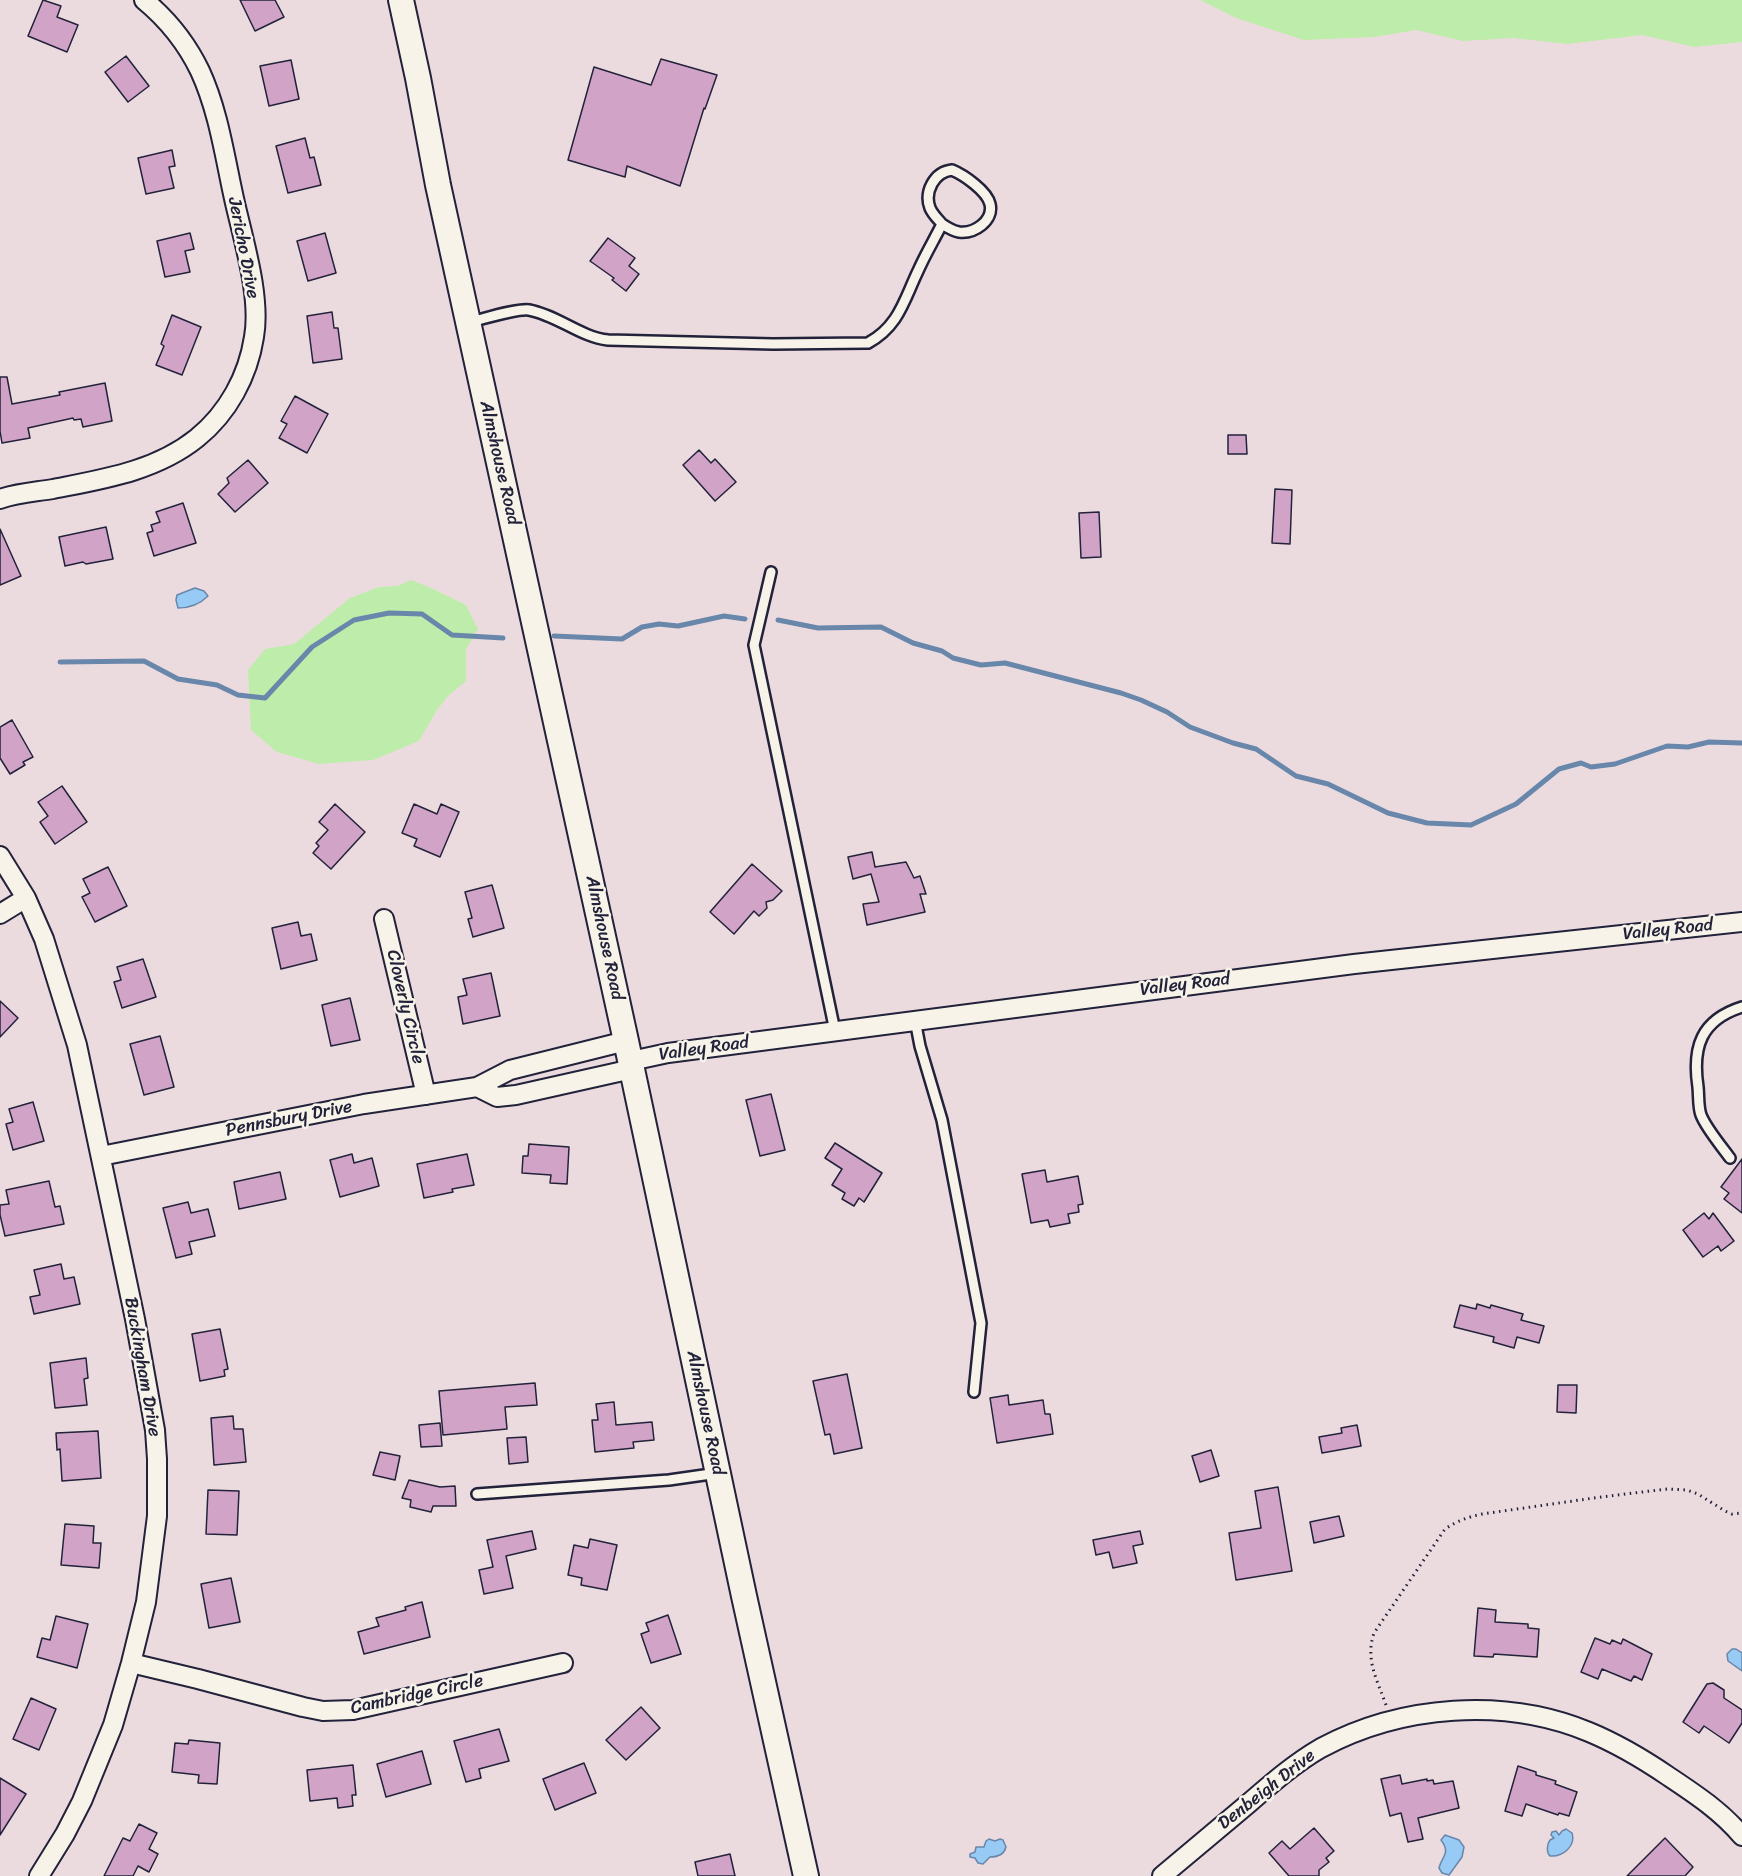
<!DOCTYPE html>
<html>
<head>
<meta charset="utf-8">
<style>
  body { margin:0 }
  canvas { display:block; background:#ecdbde }
</style>
</head>
<body>
<canvas width="1742" height="1876"></canvas>
<script>
const ctx = document.querySelector('canvas').getContext('2d');
ctx.lineJoin = 'round';
function fill(path, color) { ctx.fillStyle = color; ctx.fill(path, 'evenodd'); }
function trace(path, color, width, dash) { ctx.strokeStyle = color; ctx.lineWidth = width; ctx.lineCap = dash ? 'butt' : 'round'; ctx.setLineDash(dash || []); ctx.stroke(path); }
function drawText(font, color, halo, rows, align = 'center') {
  ctx.font = font + ' Sriracha,sans-serif'; ctx.lineWidth = 5; ctx.setLineDash([]); ctx.textBaseline = 'middle'; ctx.strokeStyle = halo; ctx.fillStyle = color; for (const [text, x, y, turn = 0] of rows) {
    ctx.save(); ctx.translate(x, y); ctx.rotate((+turn || 0) * Math.PI / 180); ctx.textAlign = isNaN(turn) ? turn : align; if (halo) ctx.strokeText(text, 0, 0); ctx.fillText(text, 0, 0); ctx.restore();
  }
}
const green = new Path2D(`
  M1200 0H1742V42L1694 47 1642 35 1567 44 1513 38 1463 41 1416 30 1374 37 1304 40 1236 18Z
  M411 580 431 588 466 605 478 629 466 649V681L448 696 437 710 419 741 373 760 319 764 277 752 251 730 248 670 265 649 294 644 350 598 379 587 398 586Z`);
const water = new Path2D(`
  M195 588 204 591 208 596C200 604 189 608 178 608L176 600 177 595Z
  M1732 1649H1736L1742 1653V1671L1728 1661 1727 1654Z
  M1566 1829 1572 1833C1576 1846 1563 1857 1550 1856 1546 1852 1547 1844 1550 1840L1554 1838 1551 1835 1552 1832 1556 1831 1559 1835 1562 1831Z
  M1445 1835 1459 1840 1464 1847 1462 1857 1449 1875 1442 1873 1439 1868C1442 1856 1451 1853 1441 1840Z
  M989 1839 995 1841 1000 1839 1003 1840 1006 1847C1004 1855 997 1857 990 1857L983 1864 978 1863 975 1858 970 1857V1854L975 1852 976 1847H984L986 1841Z`);
const stream = new Path2D(`
  M778 620 818 628 881 627 913 643 942 651 953 658 981 665 1005 663 1121 693 1141 700 1167 712 1190 727 1233 743 1256 749 1296 776 1328 784 1388 813 1427 823 1471 825 1516 804 1559 769 1581 763 1591 767 1615 764 1667 746 1688 747 1709 742 1742 743
  M554 636 622 639 642 627 659 624 678 626 724 616 745 619
  M60 662 144 661 178 679 217 685 238 695 265 698 312 647 354 620 389 613 422 614 452 635 503 638`);
const building = new Path2D(`
  M43 0 61 6 57 17 78 25 67 52 28 36Z
  M240 0H275L284 17 255 31Z
  M126 56 149 86 128 102 105 72Z
  M661 59 717 75 705 109 704 108 680 186 627 166 625 177 568 160 594 67 651 85Z
  M291 60 299 99 269 106 260 66Z
  M305 138 310 158 314 157 321 185 288 193 276 146Z
  M172 150 175 166 169 167 174 188 146 194 138 158Z
  M190 233 194 249 185 251 190 272 165 277 157 241Z
  M325 233 336 273 308 281 297 241Z
  M608 238 635 258 629 266 639 274 626 291 612 280 614 278 590 261Z
  M332 312 334 328H338L342 359 313 363 307 316Z
  M172 315 201 327 182 375 156 365 164 346 161 344Z
  M0 377H7L12 404 60 395 59 392 105 383 112 421 83 427 81 419 74 420 73 418 28 428 30 438 2 443 0 431Z
  M295 396 328 414 307 453 279 438 287 424 281 421Z
  M1228 435H1246L1247 454H1228Z
  M699 450 711 463 715 459 736 482 715 501 683 465Z
  M248 460 268 483 235 512 218 494 229 483 227 478Z
  M1275 489 1292 490 1290 544 1272 543Z
  M183 503 196 543 154 556 147 533 153 531 151 525 160 522 156 512Z
  M1099 512 1101 557 1081 558 1079 513Z
  M106 527 113 559 86 564 83 562 65 566 59 537Z
  M0 529 21 576 0 585Z
  M12 720 33 757 23 762 25 765 10 774 0 758V727Z
  M62 786 87 822 55 844 40 822 48 816 38 802Z
  M335 804 365 832 331 869 313 853 319 846 316 843 328 830 319 822Z
  M414 804 437 814 441 804 459 812 440 857 414 846 417 839 402 833Z
  M872 852 875 867 906 862 914 878 920 876 926 894H920L925 912 867 925 863 904 879 902 871 874 853 879 848 857Z
  M752 864 782 891 773 900 766 902 767 908 759 916 754 911 734 934 710 912Z
  M108 867 127 906 95 922 82 897 90 893 83 879Z
  M492 885 504 928 473 937 468 919 472 918 465 892Z
  M298 922 301 936 311 934 317 960 281 969 272 928Z
  M143 959 156 997 122 1008 114 982 121 980 117 967Z
  M491 973 500 1016 463 1024 458 997 467 995 463 979Z
  M350 998 360 1040 331 1046 322 1005Z
  M0 1001 18 1018 0 1037Z
  M160 1036 174 1087 144 1095 130 1044Z
  M771 1094 785 1150 760 1156 746 1100Z
  M33 1102 44 1141 13 1150 6 1124 13 1122 9 1109Z
  M835 1143 882 1173 864 1202 859 1198 854 1206 842 1199 845 1193 832 1185 842 1169 825 1158Z
  M529 1144 569 1147 567 1184 550 1183 551 1175 522 1173 523 1156H528Z
  M352 1154 354 1163 372 1158 379 1186 340 1197 330 1160Z
  M467 1154 474 1185 452 1189 453 1192 424 1198 417 1164Z
  M1742 1159V1213L1724 1199 1729 1193 1721 1187Z
  M1045 1170 1047 1182 1078 1176 1083 1204 1078 1205 1079 1212 1068 1214 1070 1223 1050 1227 1048 1220 1031 1223 1022 1174Z
  M280 1172 286 1199 239 1209 234 1182Z
  M49 1181 55 1207 60 1206 64 1224 5 1236 0 1215V1205L9 1204 6 1190Z
  M188 1202 191 1213 208 1209 215 1236 189 1242 192 1254 176 1258 163 1208Z
  M1704 1213 1709 1219 1713 1213 1734 1241 1721 1251 1718 1246 1703 1257 1683 1230Z
  M61 1264 64 1279 74 1277 80 1304 34 1314 30 1297 40 1295 34 1270Z
  M1477 1304 1490 1308 1491 1305 1523 1314 1521 1320 1544 1326 1539 1343 1517 1337 1514 1348 1493 1342 1494 1337 1454 1327 1460 1305 1476 1309Z
  M220 1329 228 1369 224 1370 225 1376 200 1381 192 1334Z
  M86 1358 88 1378 84 1379 87 1405 55 1408 50 1363Z
  M847 1374 862 1448 834 1454 830 1434 825 1435 813 1381Z
  M535 1383 537 1405 505 1407 507 1429 443 1435 439 1391Z
  M1558 1385H1577L1576 1413 1557 1412Z
  M1008 1395 1009 1405 1043 1400 1045 1414H1050L1053 1434 997 1443 990 1398Z
  M614 1402 616 1425 652 1422 654 1440 633 1442 634 1448 595 1452 592 1420H598L596 1404Z
  M233 1416 234 1429H243L246 1462 214 1465 211 1418Z
  M440 1423 442 1446 421 1447 419 1425Z
  M1357 1425 1361 1446 1322 1453 1319 1437 1342 1433 1341 1428Z
  M98 1431 101 1478 62 1481 60 1449 57 1450 56 1433Z
  M526 1437 528 1462 509 1464 507 1438Z
  M1211 1450 1219 1476 1200 1482 1192 1456Z
  M380 1452 400 1456 395 1480 373 1475Z
  M409 1480 440 1487 455 1486 456 1506H433L431 1512 410 1507 411 1500 402 1498Z
  M1278 1487 1292 1571 1236 1580 1229 1533 1261 1528 1255 1491Z
  M208 1490 239 1491 237 1535 206 1534Z
  M1339 1516 1344 1536 1314 1543 1310 1522Z
  M65 1524 94 1526 93 1543H101L99 1568 61 1565Z
  M532 1531 536 1549 506 1556 513 1588 484 1594 479 1570 493 1567 487 1540Z
  M1140 1531 1143 1544 1133 1546 1137 1563 1113 1568 1109 1552 1096 1555 1093 1540Z
  M590 1539 617 1545 607 1590 581 1585 582 1578 568 1575 574 1545 588 1548Z
  M231 1578 240 1622 209 1628 201 1584Z
  M422 1602 430 1637 364 1654 358 1632 379 1626 376 1618 406 1610 405 1607Z
  M1478 1608 1496 1610 1495 1622 1528 1624V1628L1539 1629 1537 1657 1494 1654 1493 1657 1474 1656Z
  M668 1615 681 1654 651 1663 641 1634 649 1631 646 1623Z
  M56 1616 88 1624 77 1668 37 1657 42 1638 50 1640Z
  M1595 1638 1610 1644 1612 1640 1621 1644 1623 1639 1652 1654 1642 1680 1634 1676 1631 1681 1602 1669 1598 1679 1581 1672Z
  M1713 1683 1724 1690V1698L1742 1710V1723L1729 1743 1704 1726 1699 1733 1683 1722 1707 1684Z
  M31 1698 56 1709 39 1750 13 1739Z
  M641 1707 660 1728 626 1760 606 1740Z
  M499 1729 509 1761 479 1769 481 1778 466 1782 454 1741Z
  M189 1740 220 1743 217 1784 198 1783 199 1775 172 1772 175 1743 188 1744Z
  M422 1751 431 1784 386 1797 377 1764Z
  M584 1763 596 1793 555 1810 543 1779Z
  M353 1765 356 1795H352L353 1806 338 1808 337 1798 310 1801 307 1770Z
  M1518 1766 1536 1772V1775L1556 1781 1555 1784 1577 1792 1569 1816 1559 1813 1558 1815 1526 1804 1522 1816 1505 1811Z
  M1400 1775 1402 1784 1427 1779V1781L1433 1780 1434 1784 1453 1781 1459 1808 1418 1818 1423 1839 1408 1842 1401 1813 1390 1816 1381 1779Z
  M0 1778 26 1794 0 1835Z
  M139 1824 157 1833 149 1849 158 1854 149 1872 138 1866 133 1876H104L123 1838 130 1841Z
  M1314 1828 1334 1851 1326 1858 1329 1862 1319 1870V1876H1289L1269 1853 1282 1841 1290 1849Z
  M1665 1838 1693 1867 1685 1876H1627Z
  M730 1854 735 1876H698L695 1862Z`);
const path = new Path2D(`
  M1386 1705C1377 1679 1365 1660 1374 1633L1445 1529C1457 1521 1468 1517 1482 1514L1601 1497 1667 1489 1687 1490 1698 1494 1725 1511 1732 1514 1742 1513`);
const service = new Path2D(`
  M470 322C483 319 518 308 529 310 557 315 580 337 608 340L773 344 868 343C899 326 904 300 918 271 925 255 934 240 942 224 938 219 933 215 930 208 924 192 934 172 952 170 964 175 987 191 990 204 994 221 974 234 959 232 953 231 948 228 942 224
  M771 572 754 645 835 1031
  M915 1020 920 1046 942 1120 981 1323 974 1392
  M1730 1158C1722 1147 1706 1128 1701 1115 1698 1107 1699 1096 1698 1087 1692 1047 1701 1020 1742 1007
  M477 1494 669 1480 718 1473`);
const minor = new Path2D(`
  M0 499C17 493 35 492 53 489 104 479 156 471 197 438 228 413 248 376 254 337 261 298 244 242 235 203 225 159 219 112 200 71 187 44 167 19 144 0
  M0 856 26 898 44 939 77 1045 135 1319 155 1430 157 1459V1516L146 1602 131 1663 113 1725 82 1801 65 1834 39 1876
  M0 914 26 898
  M384 919 426 1095
  M631 1061 668 1053 1354 964 1742 922
  M477 1087 497 1097 516 1095 632 1069
  M101 1156 364 1104 477 1087 510 1070 626 1041
  M131 1663 198 1679 303 1707 323 1711 353 1710 563 1663
  M1162 1876C1191 1852 1220 1827 1249 1803 1272 1783 1295 1763 1321 1748 1401 1705 1505 1697 1589 1732 1618 1744 1643 1759 1668 1776 1695 1794 1721 1811 1742 1836`);
const secondary = new Path2D(`
  M401 0 418 78 438 185 626 1041 744 1596 806 1876`);
const streetNames = [
  ["Jericho Drive",243,248,79],
  ["Almshouse Road",499,463,77],
  ["Valley Road",1668,930,-6],
  ["Almshouse Road",604,938,78],
  ["Valley Road",1185,985,-7],
  ["Cloverly Circle",405,1007,77],
  ["Valley Road",704,1049,-8],
  ["Pennsbury Drive",289,1119,-11],
  ["Buckingham Drive",142,1367,80],
  ["Almshouse Road",705,1413,78],
  ["Cambridge Circle",417,1695,-12],
  ["Denbeigh Drive",1267,1790,-38]
];
fill(green, '#beecaa');
fill(water, '#97cbf5');
trace(water, '#6887ab', 1.5);
trace(stream, '#6887ab', 5);
fill(building, '#d1a4c7');
trace(building, '#22223b', 1.5);
trace(service, '#22223b', 14);
trace(minor, '#22223b', 22);
trace(secondary, '#22223b', 28);
trace(path, '#22223b', 3, [1.5, 4.5]);
trace(service, '#f7f3e8', 9);
trace(minor, '#f7f3e8', 18);
trace(secondary, '#f7f3e8', 24);
drawText('18px', '#22223b', '#f7f3e8', streetNames);
</script>
</body>
</html>
